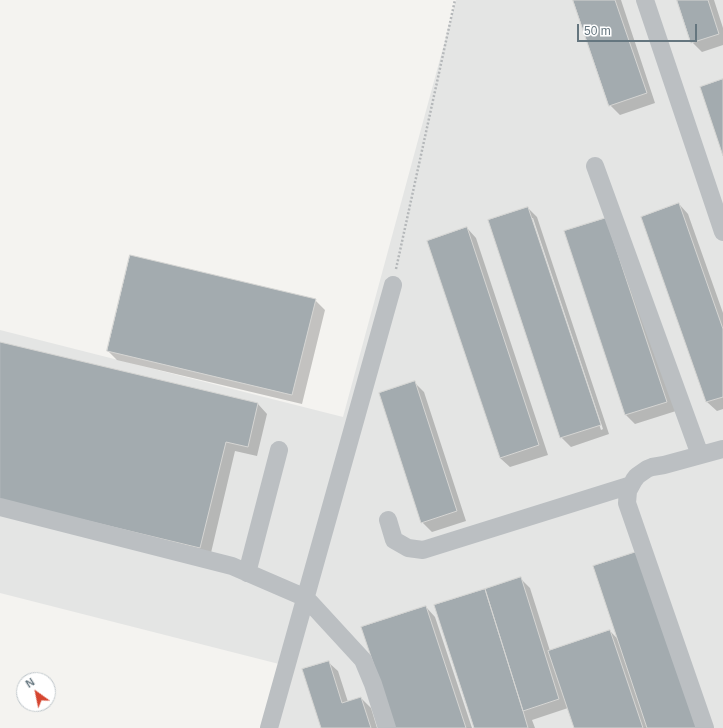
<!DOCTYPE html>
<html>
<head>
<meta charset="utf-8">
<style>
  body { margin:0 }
  #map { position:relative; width:723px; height:728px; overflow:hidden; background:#f4f3f0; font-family:Arial,sans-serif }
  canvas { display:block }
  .north { position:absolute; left:16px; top:672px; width:40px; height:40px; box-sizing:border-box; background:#fff; border:1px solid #c1c8cc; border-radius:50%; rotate:327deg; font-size:11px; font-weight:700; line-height:16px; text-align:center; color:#65767f }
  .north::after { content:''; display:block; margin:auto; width:14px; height:18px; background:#d5452f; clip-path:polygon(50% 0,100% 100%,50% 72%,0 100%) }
  .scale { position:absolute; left:577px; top:24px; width:120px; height:18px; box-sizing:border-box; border:2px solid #65767f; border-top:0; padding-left:5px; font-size:12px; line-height:14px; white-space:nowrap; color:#65767f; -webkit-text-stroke:3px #fff; paint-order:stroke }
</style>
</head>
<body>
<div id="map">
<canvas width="723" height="728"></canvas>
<div class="north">N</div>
<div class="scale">50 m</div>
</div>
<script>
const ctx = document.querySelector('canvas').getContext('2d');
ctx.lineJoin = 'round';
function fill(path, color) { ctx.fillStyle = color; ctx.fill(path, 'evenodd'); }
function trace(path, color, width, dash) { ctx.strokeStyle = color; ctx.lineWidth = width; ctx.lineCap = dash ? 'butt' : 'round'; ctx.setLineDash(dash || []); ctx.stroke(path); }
const built = new Path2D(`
  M456 0H723V728H265L279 664 0 593V330L343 417Z`);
const shadow = new Path2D(`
  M574 0H621L655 103 620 115 610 105Z
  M678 0H714L723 28V45L702 52 692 42Z
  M679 204 688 214 723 313V409L717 411 707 402 642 217Z
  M528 208 537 217 609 434 571 447 561 437ZM531 218H533L603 429 601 430Z
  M606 219 676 411 635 424 626 415 565 232Z
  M467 228 476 238 548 455 510 467 500 458 428 241Z
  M315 300 325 310 302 404 117 360 108 351Z
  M0 343 258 404 267 414 257 456 235 451 210 557 0 506Z
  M414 382 424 392 466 521 432 532 422 522Z
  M521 579 530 588 550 651 610 631 703 728H575L568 708 532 720 535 728H475Z
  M426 607 435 617 472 728H396Z
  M328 662 338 671 348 702 361 698 371 708 377 728H322Z`);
const building = new Path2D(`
  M573 0H615L647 93 609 106Z
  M677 0H708L719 34 691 43Z
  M723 79V156L700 87Z
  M679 203 723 329V397L706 402 641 217Z
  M528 207 601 425 560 438 488 220Z
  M606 218 667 402 625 415 564 231Z
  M467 227 539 445 500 458 427 241Z
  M130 255 316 299 292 395 107 351Z
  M0 342 258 403 248 447 226 442 200 548 0 500Z
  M415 381 457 511 421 523 379 393Z
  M639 551 698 728H647L593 566Z
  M521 577 559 699 523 711 485 589Z
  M485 589 523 711 528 728H474L434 605Z
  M426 606 466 728H395L361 627Z
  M610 630 643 728H574L548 651Z
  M329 661 342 703 361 697 371 728H321L302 669Z`);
const path = new Path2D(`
  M396 269 455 0`);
const minor = new Path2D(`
  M645 0 723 232
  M595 166 700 455
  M0 507 232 566 306 598 363 660 373 684 387 728
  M388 520 394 540 408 548 423 550 631 485
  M247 573 279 450
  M269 728 393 285
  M705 728 627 503 628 491 634 480 637 476 647 469 652 467 664 465 723 449`);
fill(built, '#e4e5e4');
fill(shadow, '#0003');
fill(building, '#a3abaf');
trace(building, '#d5d5d3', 1);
trace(path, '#b5b8ba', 2.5, [2, 2]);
trace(minor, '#bbbfc2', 18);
</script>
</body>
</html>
